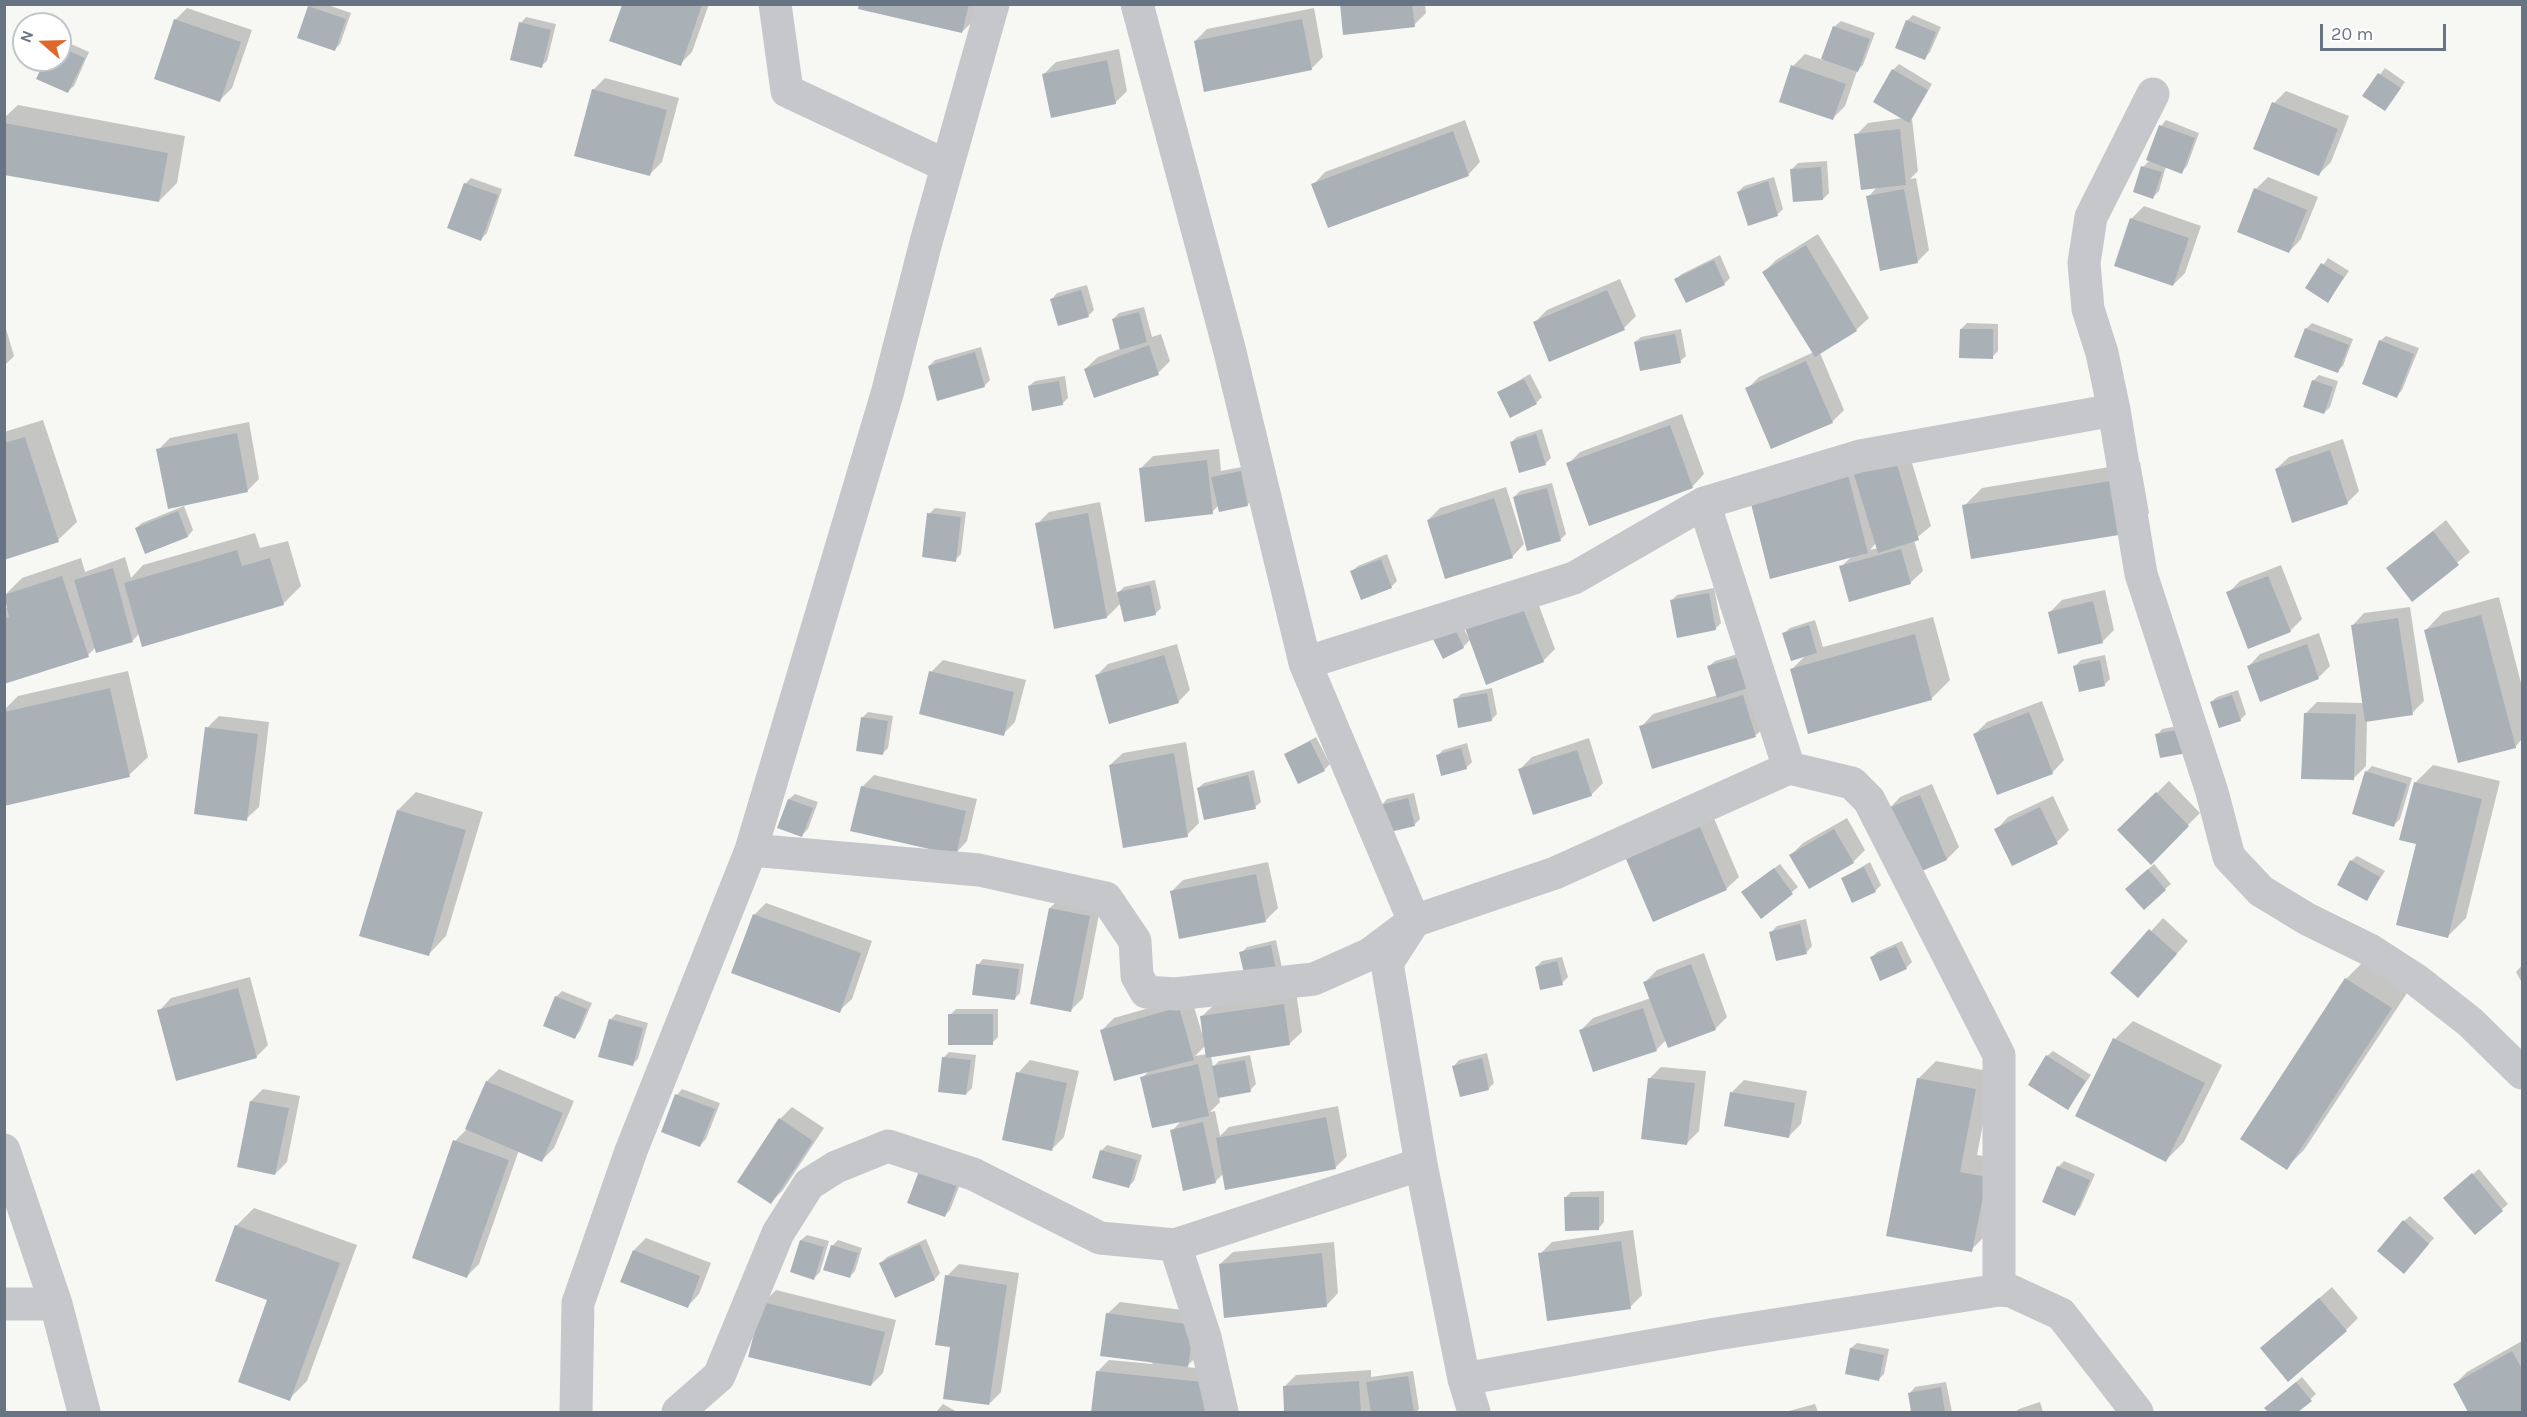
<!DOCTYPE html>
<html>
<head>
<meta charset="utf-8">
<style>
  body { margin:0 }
  #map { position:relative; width:2527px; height:1417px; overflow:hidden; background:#f7f7f4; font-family:Karla,sans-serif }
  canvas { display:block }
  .frame { position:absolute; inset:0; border:6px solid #677484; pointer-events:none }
  .north { position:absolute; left:12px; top:12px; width:60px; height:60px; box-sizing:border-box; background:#fff; border:2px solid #c2c7ce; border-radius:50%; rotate:290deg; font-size:16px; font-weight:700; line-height:24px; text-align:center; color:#677484 }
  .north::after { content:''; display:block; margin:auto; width:21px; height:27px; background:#df672c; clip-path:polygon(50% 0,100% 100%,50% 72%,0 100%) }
  .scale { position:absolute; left:2320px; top:24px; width:126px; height:27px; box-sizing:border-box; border:3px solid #677484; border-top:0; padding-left:8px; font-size:18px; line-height:21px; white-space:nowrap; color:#677484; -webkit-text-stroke:4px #fff; paint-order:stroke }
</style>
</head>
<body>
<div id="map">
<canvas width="2527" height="1417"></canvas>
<div class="frame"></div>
<div class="north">N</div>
<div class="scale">20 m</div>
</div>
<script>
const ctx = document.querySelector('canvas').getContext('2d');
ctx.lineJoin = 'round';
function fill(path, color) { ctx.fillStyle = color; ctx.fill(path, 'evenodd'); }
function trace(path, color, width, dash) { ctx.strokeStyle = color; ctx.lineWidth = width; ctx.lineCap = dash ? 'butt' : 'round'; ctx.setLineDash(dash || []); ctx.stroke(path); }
const shadow = new Path2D(`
  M311 4H325L351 13 340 44 335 49 309 7Z
  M624 4H709L692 52 680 64 611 40Z
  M860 4H978L974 20 962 32Z
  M1341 4H1425L1426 13 1414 25Z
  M187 8 252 30 232 88 220 100 175 20Z
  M1314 8 1323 57 1311 69 1195 41 1207 29Z
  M1913 15 1941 27 1930 52 1925 58 1907 21Z
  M526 17 556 24 547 61 541 66 521 23Z
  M1841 21 1875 33 1863 65 1857 71 1845 106 1833 118 1793 66 1805 54 1823 60 1835 26Z
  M60 39 89 52 74 86 68 91 46 60H60Z
  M1119 49 1127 91 1115 103 1044 74 1056 62Z
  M1899 64 1932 84 1912 119 1918 171 1910 179 1916 178 1929 250 1917 262 1868 197 1878 186 1856 135 1868 123 1904 118 1893 70Z
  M2385 68 2405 82 2390 103 2364 95Z
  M605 78 679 98 662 162 650 174 593 90Z
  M2286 91 2349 116 2331 162 2319 174 2274 103Z
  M18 105 185 136 177 183 159 201 4 173V118Z
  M1465 120 1480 162 1468 175 1313 185 1325 172Z
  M2166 120 2199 133 2187 166 2181 172 2166 166 2159 191 2153 197 2143 167 2150 160 2161 126Z
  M1827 161 1829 193 1823 199 1792 169 1798 163Z
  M1774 177 1783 209 1778 214 1749 224 1738 192 1744 186Z
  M2268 177 2318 197 2301 239 2289 252 2256 189Z
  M471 178 502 189 487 233 481 239 465 184Z
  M2144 206 2201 226 2185 273 2173 285 2131 219Z
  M1818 234 1869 318 1856 330 1820 353 1844 410 1832 422 1747 389 1759 377 1814 352 1764 272 1776 260Z
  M1720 255 1730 278 1724 284 1676 279 1682 274Z
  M2328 258 2349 271 2328 301 2307 288Z
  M1620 279 1636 316 1624 328 1534 323 1547 310Z
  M1087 285 1094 310 1088 316 1052 299 1057 293Z
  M1144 307 1152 337 1161 334 1170 361 1158 373 1085 369 1098 357 1122 348 1113 319 1119 313Z
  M4 322 14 356 4 366Z
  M1967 323 1998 324V351L1992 357 1961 329Z
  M2312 323 2353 339 2343 366 2337 371 2306 329Z
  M1681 329 1686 356 1680 361 1635 342 1641 337Z
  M2386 336 2419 348 2402 390 2397 396 2380 341Z
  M981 347 990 380 984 386 929 366 935 360Z
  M1530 374 1542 397 1536 403 1499 392Z
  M2319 375 2338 381 2330 407 2324 413 2313 381Z
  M1065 376 1068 398 1062 404 1029 386 1035 381Z
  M1682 414 1704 474 1692 487 1568 464 1580 452Z
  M43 420 77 522 58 540 4 558V432Z
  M249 422 259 479 247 491 158 450 170 438Z
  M1542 429 1551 458 1545 464 1511 442 1517 437Z
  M2343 439 2359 491 2347 503 2276 469 2289 457Z
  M1906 443 1931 526 1914 540 1923 571 1910 583 1841 567 1852 556 1750 493ZM1876 543 1878 548 1870 550Z
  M1219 449 1221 471 1247 466 1253 499 1247 505H1219L1212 512 1140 469 1153 456Z
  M2140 462 2149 513 2130 531 1964 506 1982 488Z
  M1552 483 1566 534 1561 539 1528 549 1514 497 1520 491Z
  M1506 487 1524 544 1512 557 1428 520 1440 508Z
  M1100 502 1117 594 1124 587 1155 580 1161 608 1155 614 1121 603 1107 617 1037 524 1049 512Z
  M184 506 193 530 188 536 146 552 136 528 142 523Z
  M935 508 966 512 961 554 955 560 929 514Z
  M2446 520 2470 552 2412 600 2388 568Z
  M255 533 260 548 288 541 301 586 283 604 140 633 133 640 97 651 96 647 88 655 4 683V608L8 607 4 596 22 578 81 558 85 572 125 557 131 578 143 565Z
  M1387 554 1397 581 1391 587 1352 571 1358 566Z
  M2281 565 2302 619 2290 631 2228 593 2240 581Z
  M1714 588 1721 623 1715 629 1671 601 1677 595Z
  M2105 590 2114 630 2102 642 2050 612 2062 600Z
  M1534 592 1555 649 1543 661 1466 625Z
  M2499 597 2522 687V739L2515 747 2425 631 2443 612Z
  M2410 607 2424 701 2412 713 2367 720 2366 766 2354 778 2305 714 2317 702 2364 703 2352 626 2364 613Z
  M1933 617 1950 680 1932 698 1809 732 1792 669 1806 655 1784 633 1790 628 1815 620 1823 647Z
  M1460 622 1470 640 1463 647 1443 657Z
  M2319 633 2330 666 2318 678 2248 667 2260 654Z
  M1177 644 1190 690 1178 702 1096 676 1108 664Z
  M1744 652 1768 724 1755 736 1641 727 1653 714 1718 695 1709 666 1715 661Z
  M2105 655 2110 679 2104 685 2075 666 2081 660Z
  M943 660 1026 680 1015 722 1003 734 931 672Z
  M128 671 148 757 129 775 4 735V710L18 696Z
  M1492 688 1497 714 1491 720 1455 700 1461 694Z
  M2238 690 2246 714 2240 720 2211 702 2217 697Z
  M2042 701 2064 760 2052 773 1975 734 1987 722Z
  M868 712 893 716 888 748 883 753 862 718Z
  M219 716 269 722 259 807 246 819 207 728Z
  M2188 724 2161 757 2157 735 2162 729Z
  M1316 737 1330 764 1324 770 1286 754Z
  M1589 738 1603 783 1591 795 1520 769 1532 757Z
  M1186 742 1199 823 1187 835 1110 765 1123 753Z
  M1467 743 1472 762 1466 768 1438 755 1443 750Z
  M2433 765 2500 781 2466 918 2448 936 2417 843 2415 783Z
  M2372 766 2412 778 2400 819 2394 825 2366 772Z
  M1254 770 1261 802 1255 807 1198 788 1204 783Z
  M874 775 977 799 967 841 955 854 862 787Z
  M2169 781 2200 813 2151 862 2119 830Z
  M1932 784 1959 847 1947 859 1914 873 1888 810 1900 797Z
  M416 792 483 812 446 936 428 955 398 810Z
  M1414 793 1420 819 1414 825 1382 805 1387 799Z
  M795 794 818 802 808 829 802 835 779 827 789 799Z
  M2053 796 2069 830 2057 842 1996 830 2008 817Z
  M1713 816 1739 877 1726 889 1628 860 1640 848Z
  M1847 818 1865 850 1853 862 1791 855 1803 843Z
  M2357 856 2385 871 2367 899 2351 861Z
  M1268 862 1278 908 1265 921 1171 892 1183 880Z
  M1870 862 1881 885 1875 891 1843 878Z
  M1780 864 1798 887 1761 917 1749 887Z
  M2154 864 2171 884 2165 889 2132 883Z
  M1062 896 1101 904 1083 998 1071 1010 1050 908Z
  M766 903 872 941 852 999 839 1011 754 915Z
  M2163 918 2188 941 2150 984 2113 973Z
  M1806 919 1812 946 1807 952 1778 959 1771 932 1777 926Z
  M1276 940 1282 968 1247 981 1241 953 1247 947Z
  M1902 941 1912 962 1906 968 1872 957 1877 952Z
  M1704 953 1727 1017 1715 1029 1666 1040 1656 1050 1581 1030 1593 1018 1651 998 1645 982 1657 970Z
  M1562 957 1568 977 1562 983 1536 967 1542 961Z
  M983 959 1024 964 1020 993 1014 999 978 965Z
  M2364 961 2409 990 2304 1150 2286 1168 2242 1139 2346 979Z
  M2522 965V983L2516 972Z
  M250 977 268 1045 256 1057 159 1011 171 998Z
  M562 991 592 1003 580 1031 575 1037 556 997Z
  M1296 992 1302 1032 1289 1044 1211 1056 1213 1067 1219 1061 1250 1055 1256 1084 1250 1090 1219 1097 1220 1102 1210 1112 1215 1111 1220 1136 1229 1127 1338 1106 1347 1156 1335 1168 1223 1174 1215 1182 1172 1131 1182 1120 1142 1078 1150 1070 1102 1030 1114 1018 1191 996 1202 1034 1201 1017 1214 1005ZM1206 1045 1207 1054 1195 1056Z
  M956 1009H998V1037L992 1043 950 1015Z
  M616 1014 648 1023 638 1059 632 1065 610 1020Z
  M2133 1021 2222 1065 2184 1142 2166 1160 2115 1039Z
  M2053 1051 2091 1075 2068 1108 2047 1056Z
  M949 1052 976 1055 972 1088 966 1094 943 1058Z
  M1487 1053 1494 1083 1488 1089 1454 1066 1459 1060Z
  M1030 1060 1079 1071 1064 1137 1052 1149 1018 1073Z
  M1936 1061 1993 1072 1977 1155 2004 1159 1989 1232 1971 1250 1918 1079Z
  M1661 1067 1706 1071 1699 1131 1687 1143 1649 1079Z
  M499 1069 574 1101 554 1148 542 1160 519 1150 479 1264 467 1276 455 1141 466 1130 487 1081Z
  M1744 1080 1807 1091 1801 1124 1789 1136 1732 1092Z
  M263 1089 300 1096 287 1162 275 1174 251 1101Z
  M682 1089 720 1103 706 1139 700 1145 663 1131 677 1095Z
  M792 1107 824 1128 783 1190 771 1202 780 1119Z
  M1107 1145 1142 1155 1134 1181 1129 1186 1101 1151Z
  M2064 1161 2095 1174 2080 1208 2074 1214 2058 1167Z
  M2479 1169 2508 1204 2475 1233 2451 1192Z
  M962 1179 950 1210 945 1215 909 1202Z
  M1604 1191V1222L1599 1228 1565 1198 1571 1192Z
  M254 1208 357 1245 307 1381 289 1399 269 1299 236 1226Z
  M2410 1216 2434 1238 2409 1266 2404 1221Z
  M1633 1230 1642 1295 1630 1307 1540 1254 1552 1242Z
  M807 1235 829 1241 820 1272 814 1278 801 1240Z
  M646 1238 711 1263 699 1294 687 1307 634 1250Z
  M926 1239 940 1273 935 1279 896 1296 881 1263 887 1257Z
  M838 1240 862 1248 855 1271 850 1276 832 1246Z
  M1334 1242 1338 1293 1326 1306 1220 1264 1233 1252Z
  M959 1264 1019 1273 1001 1392 989 1404 952 1346 947 1276Z
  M2332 1287 2358 1318 2346 1330 2262 1348Z
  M776 1290 896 1320 883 1373 871 1385 763 1303Z
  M1120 1302 1206 1313 1199 1354 1186 1367 1225 1371 1221 1412H1093L1097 1372 1109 1360 1153 1364 1107 1314Z
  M2522 1341V1411L2470 1412 2454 1385 2467 1372Z
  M1857 1343 1889 1349 1884 1374 1878 1380 1851 1348Z
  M1371 1370V1377L1413 1371 1419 1409 1416 1412H1286L1284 1387 1296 1375Z
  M2302 1377 2316 1394 2296 1412H2270L2266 1408Z
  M1946 1382 1952 1412H1913L1910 1393 1915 1387Z
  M2040 1402 2043 1412H2015L2019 1409Z
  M943 1404 957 1412H936Z
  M1815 1404 1818 1412H1785Z`);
const building = new Path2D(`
  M859 4H969L962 33 858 9Z
  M1340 4H1412L1415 27 1343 35Z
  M622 5H702L681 66 609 41Z
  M308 6 346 19 335 51 297 38Z
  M174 19 241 42 220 102 154 79Z
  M1302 19 1312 70 1204 92 1194 41Z
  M1906 20 1936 32 1925 60 1895 48Z
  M519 22 551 30 542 68 510 60Z
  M1833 26 1870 39 1858 72 1821 59Z
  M60 47 85 58 68 93 36 79 45 60H60Z
  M1107 60 1116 104 1051 118 1042 74Z
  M1791 65 1846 84 1833 120 1779 102Z
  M1892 69 1928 90 1909 123 1873 102Z
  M2378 73 2401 88 2385 111 2362 96Z
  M592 89 667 110 650 176 574 156Z
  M2272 102 2338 129 2319 176 2253 149Z
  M4 123 168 153 159 202 4 175Z
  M2159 125 2195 138 2182 174 2146 160Z
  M1900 129 1906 185 1861 190 1854 134Z
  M1453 131 1469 176 1328 228 1311 184Z
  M2141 166 2162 172 2153 199 2133 192Z
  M1821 167 1823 200 1793 202 1790 169Z
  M1768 181 1778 216 1748 226 1737 192Z
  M464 183 498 195 481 241 447 228Z
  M2254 188 2307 210 2289 253 2237 232Z
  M1904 189 1918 263 1880 271 1866 196Z
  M2130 218 2189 238 2173 286 2114 266Z
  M1806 245 1857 331 1815 357 1762 272Z
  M1714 260 1725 285 1686 303 1674 279Z
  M2321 263 2344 277 2328 303 2305 288Z
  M1081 290 1089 317 1058 326 1050 299Z
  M1607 290 1625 330 1549 362 1533 322Z
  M1139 312 1147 342 1120 350 1112 319Z
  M2305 328 2349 345 2338 373 2294 357Z
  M1960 329H1993V359L1959 358Z
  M1675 334 1681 363 1640 371 1634 342Z
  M2379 340 2414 354 2397 398 2362 384Z
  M1149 345 1159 375 1094 398 1084 369Z
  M975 352 985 387 937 401 928 366Z
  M1806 361 1833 423 1771 449 1745 388Z
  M1524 379 1537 404 1510 418 1497 392Z
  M2312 380 2333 387 2324 414 2303 407Z
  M1059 381 1063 405 1032 411 1028 386Z
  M1670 425 1693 488 1589 526 1566 463Z
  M237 433 248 492 168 509 156 449Z
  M1536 434 1546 465 1519 473 1510 442Z
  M25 437 59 542 4 560V443Z
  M2330 450 2348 504 2292 523 2275 469Z
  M1894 454 1919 540 1878 553 1852 468Z
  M1207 460 1213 514 1145 522 1139 468Z
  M1846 467 1868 553 1770 579 1748 492Z
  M1241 471 1248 506 1219 512 1211 477Z
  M2123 479 2131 533 1971 559 1962 505Z
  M1547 488 1561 541 1527 551 1513 497Z
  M1494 498 1513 558 1445 579 1427 520Z
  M178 511 188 537 145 554 135 528Z
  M927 513 961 517 956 562 922 557Z
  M1088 513 1107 618 1054 629 1035 523Z
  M2433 531 2459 565 2412 602 2386 568Z
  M1901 549 1911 584 1849 602 1839 566Z
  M237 550 242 566 270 558 284 605 142 647 124 583Z
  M1381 559 1392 588 1361 600 1350 571Z
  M113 568 133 642 96 653 74 580Z
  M62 576 89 657 4 684V619L9 617 4 595Z
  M2268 576 2291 632 2248 649 2226 592Z
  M1150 585 1156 615 1124 622 1117 592Z
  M1709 593 1716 630 1677 638 1670 600Z
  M2093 601 2103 643 2058 654 2048 612Z
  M1521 604 1544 662 1486 685 1464 625Z
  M2481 615 2516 748 2458 763 2424 630Z
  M2398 618 2413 715 2365 722 2351 625Z
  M1809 625 1817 653 1791 661 1782 633Z
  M1454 627 1464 648 1443 659 1432 637Z
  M1915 634 1932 700 1808 734 1790 669Z
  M2307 644 2319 679 2260 702 2247 666Z
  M1164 655 1179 703 1109 724 1095 675Z
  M1739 657 1748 688 1717 698 1707 666Z
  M2100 660 2105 686 2079 692 2073 666Z
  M929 671 1014 692 1004 736 919 714Z
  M110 688 130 777 4 806V712Z
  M1487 693 1492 721 1458 728 1453 699Z
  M1743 695 1756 737 1652 769 1639 726Z
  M2232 695 2241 721 2219 728 2210 702Z
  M2029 712 2053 774 1997 795 1973 734Z
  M2304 713 2356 714 2354 780 2301 779Z
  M861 717 888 721 883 755 856 751Z
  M205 727 258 734 247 821 194 814Z
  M2182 729 2187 753 2160 758 2155 734Z
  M1310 741 1325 771 1298 784 1284 754Z
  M1461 748 1467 769 1441 776 1436 755Z
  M1577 750 1592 796 1533 815 1518 769Z
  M1174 753 1188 837 1123 848 1109 765Z
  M2365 771 2407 784 2394 827 2352 814Z
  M1248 775 1256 809 1204 820 1197 788Z
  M2414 782 2482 799 2448 938 2396 925 2416 844 2399 840Z
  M861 786 966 811 956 855 850 831Z
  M2156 792 2189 826 2151 865 2117 830Z
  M1920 795 1947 860 1913 875 1886 809Z
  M1408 798 1415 826 1386 833 1380 805Z
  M788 799 813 808 802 837 777 828Z
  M2040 807 2058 844 2012 866 1994 829Z
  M397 810 466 830 429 956 359 936Z
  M1700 827 1727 890 1653 922 1626 859Z
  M1834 829 1854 863 1809 889 1789 855Z
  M2350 860 2380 877 2367 901 2337 885Z
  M1864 867 1876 892 1852 903 1841 878Z
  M1774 868 1793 894 1761 919 1741 892Z
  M2148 869 2166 890 2144 910 2125 889Z
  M1256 874 1266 922 1179 939 1170 891Z
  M1049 908 1090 916 1071 1012 1030 1004Z
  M753 914 861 953 840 1013 731 973Z
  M1800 924 1807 954 1776 961 1769 932Z
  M2149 929 2177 954 2138 998 2110 973Z
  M1271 945 1277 975 1246 982 1239 952Z
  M1896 946 1907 969 1880 981 1870 957Z
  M1557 961 1563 985 1540 990 1535 967Z
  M976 964 1019 969 1015 1000 972 995Z
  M1691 964 1716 1030 1668 1048 1643 982Z
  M2345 978 2392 1008 2287 1170 2240 1139Z
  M238 988 257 1058 176 1081 157 1010Z
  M555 996 587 1009 575 1039 543 1026Z
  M1284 1004 1290 1045 1206 1058 1200 1016Z
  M1179 1007 1194 1060 1114 1081 1100 1030Z
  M1643 1008 1657 1051 1593 1072 1579 1030Z
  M948 1014H993V1045H948Z
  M609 1019 643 1028 633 1066 598 1057Z
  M2113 1038 2205 1083 2166 1162 2075 1116Z
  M2046 1055 2086 1081 2068 1110 2028 1085Z
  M942 1057 971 1060 966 1095 938 1092Z
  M1482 1058 1489 1090 1460 1097 1452 1066Z
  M1245 1060 1251 1092 1218 1098 1212 1066Z
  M1198 1064 1209 1116 1152 1128 1140 1077Z
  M1016 1072 1067 1083 1052 1151 1002 1140Z
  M1648 1078 1695 1083 1687 1145 1641 1139Z
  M1917 1078 1976 1089 1960 1172 1987 1177 1972 1252 1886 1236Z
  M486 1081 563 1113 542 1162 465 1129Z
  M1730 1092 1795 1103 1789 1138 1724 1126Z
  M675 1094 715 1109 700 1147 661 1132Z
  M250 1101 289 1108 275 1175 237 1167Z
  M1326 1117 1336 1169 1225 1190 1216 1138Z
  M779 1118 813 1141 771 1204 737 1182Z
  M1203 1122 1216 1183 1183 1191 1170 1130Z
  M453 1140 509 1160 467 1278 412 1258Z
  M1100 1150 1137 1160 1129 1188 1092 1178Z
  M2057 1166 2090 1180 2075 1216 2042 1202Z
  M919 1171 957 1185 945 1217 907 1203Z
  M2472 1173 2503 1211 2475 1235 2443 1198Z
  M1564 1197H1599V1230L1565 1231Z
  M2403 1220 2429 1244 2404 1274 2377 1251Z
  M235 1225 340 1263 290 1401 238 1382 267 1300 215 1281Z
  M800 1240 824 1247 814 1280 790 1272Z
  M1621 1241 1631 1309 1547 1321 1538 1253Z
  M920 1244 935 1280 895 1298 879 1263Z
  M831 1245 858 1253 850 1278 823 1270Z
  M633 1250 700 1276 688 1308 620 1282Z
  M1322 1253 1327 1307 1224 1318 1219 1264Z
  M945 1275 1007 1285 989 1405 943 1399 950 1347 935 1345Z
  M2319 1298 2347 1331 2288 1382 2260 1348Z
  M762 1302 885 1332 871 1386 748 1357Z
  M1106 1313 1194 1325 1188 1367 1100 1356Z
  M1850 1348 1884 1355 1879 1381 1845 1374Z
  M2512 1351 2522 1369V1412H2468L2453 1384Z
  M1096 1371 1213 1383 1210 1412H1091Z
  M1408 1376 1414 1412H1371L1366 1382Z
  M1359 1381 1361 1412H1284L1283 1386Z
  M2296 1382 2312 1401 2298 1412H2268L2264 1408Z
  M1941 1387 1945 1412H1911L1908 1393Z`);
const minor = new Path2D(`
  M775 4 787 91 947 166
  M1137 4 1229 348 1305 663 1414 921 1387 963 1421 1164 1464 1379 1474 1412
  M2153 94 2091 217 2084 263 2088 309 2102 353 2114 410 2141 574 2212 792 2229 857 2261 891 2307 919 2370 950 2415 979 2470 1022 2522 1073
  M1704 503 1789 768
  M1305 663 1574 578 1704 503 1860 456 2114 410
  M751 850 979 870 1106 898 1135 941 1137 976 1146 992 1175 994 1314 979 1370 954 1414 921 1555 873 1789 768 1852 783 1869 800 1999 1055V1290
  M4 1150 56 1304 84 1412
  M1175 1245 1205 1337 1222 1412
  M4 1304H56
  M1464 1379 1716 1334 1999 1290 2011 1291 2061 1314 2137 1412
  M576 1412 578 1303 631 1151 751 850 887 394 926 242 993 4
  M678 1412 719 1376 778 1233 809 1184 836 1167 888 1146 973 1174 1100 1238 1175 1245 1421 1164`);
fill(shadow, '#0003');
fill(building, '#a9b0b6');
trace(minor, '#c5c7cb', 33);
</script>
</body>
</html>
